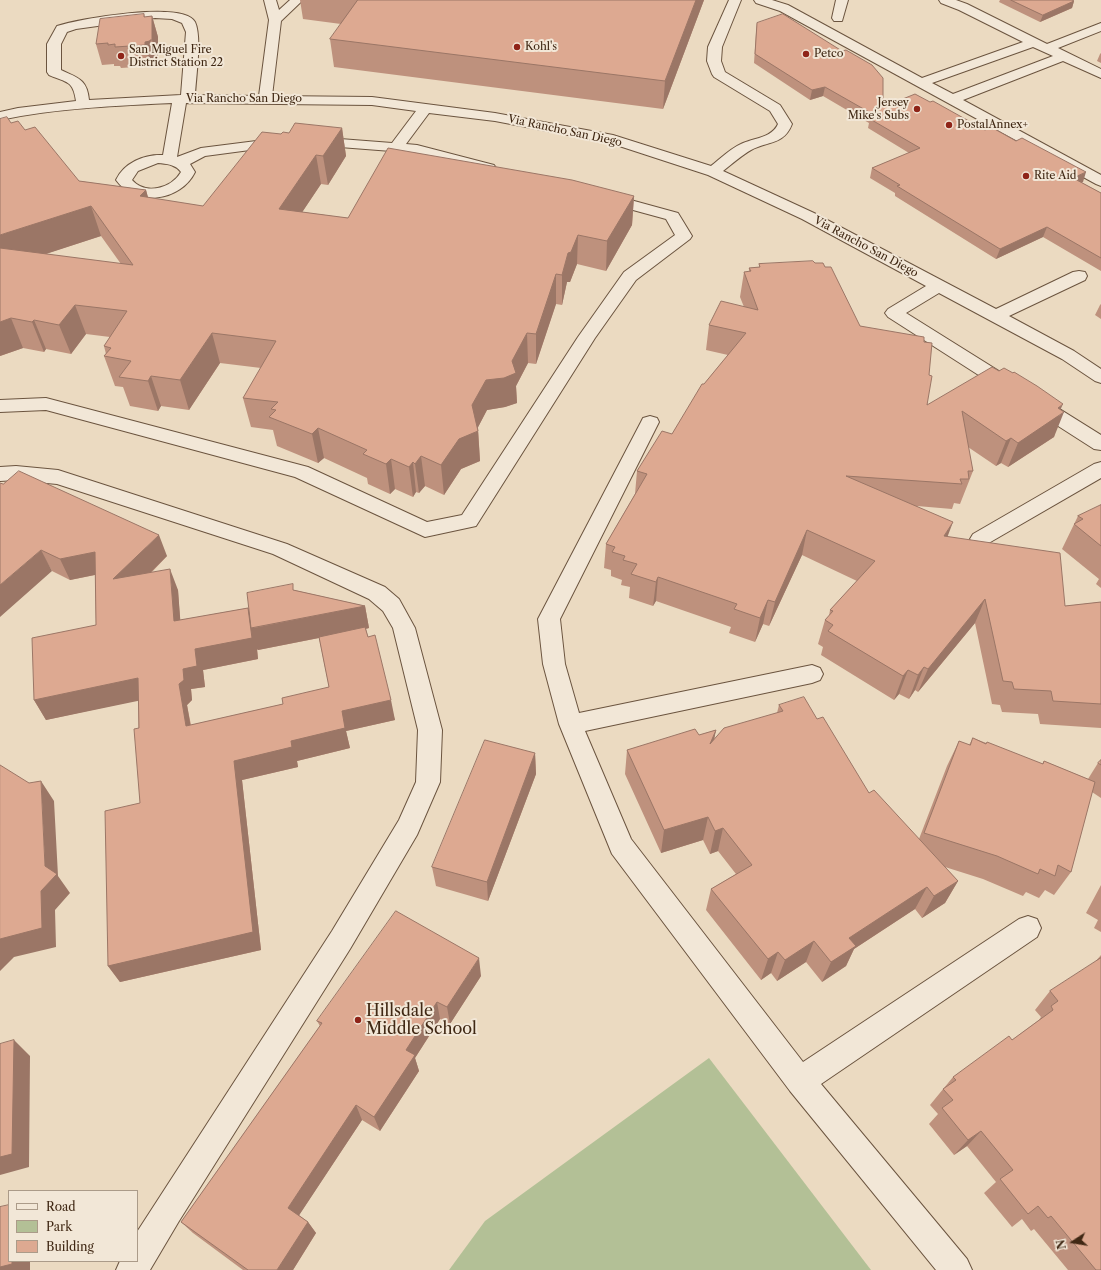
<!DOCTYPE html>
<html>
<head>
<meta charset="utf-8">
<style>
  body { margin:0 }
  #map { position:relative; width:1101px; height:1270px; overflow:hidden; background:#ebdac1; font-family:"Libre Caslon Text",serif }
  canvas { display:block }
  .legend { position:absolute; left:8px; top:1190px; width:130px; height:72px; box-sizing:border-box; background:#f2e7d7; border:1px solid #ab9b89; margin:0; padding:5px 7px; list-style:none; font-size:12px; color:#402814 }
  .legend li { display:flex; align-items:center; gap:8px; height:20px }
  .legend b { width:20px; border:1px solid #ab9b89 }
  .north { position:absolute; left:1053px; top:1222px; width:40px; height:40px; -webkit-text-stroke:3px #f2e7d7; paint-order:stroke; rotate:258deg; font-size:11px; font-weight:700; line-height:16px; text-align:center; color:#402814 }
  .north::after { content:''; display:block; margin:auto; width:14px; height:18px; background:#402814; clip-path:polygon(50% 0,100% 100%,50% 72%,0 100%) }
</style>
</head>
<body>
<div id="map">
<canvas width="1101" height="1270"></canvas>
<ul class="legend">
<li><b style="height:5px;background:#f2e7d7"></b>Road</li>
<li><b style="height:11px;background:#b3c096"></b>Park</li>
<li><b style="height:11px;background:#dda991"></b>Building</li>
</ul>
<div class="north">N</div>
</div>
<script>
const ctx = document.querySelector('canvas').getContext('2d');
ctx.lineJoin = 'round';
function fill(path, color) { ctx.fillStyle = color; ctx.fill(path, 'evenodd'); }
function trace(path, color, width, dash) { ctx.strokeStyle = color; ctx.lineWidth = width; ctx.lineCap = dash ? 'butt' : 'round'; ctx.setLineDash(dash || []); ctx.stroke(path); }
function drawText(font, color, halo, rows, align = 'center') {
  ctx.font = font + ' "Libre Caslon Text",serif'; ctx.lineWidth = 4; ctx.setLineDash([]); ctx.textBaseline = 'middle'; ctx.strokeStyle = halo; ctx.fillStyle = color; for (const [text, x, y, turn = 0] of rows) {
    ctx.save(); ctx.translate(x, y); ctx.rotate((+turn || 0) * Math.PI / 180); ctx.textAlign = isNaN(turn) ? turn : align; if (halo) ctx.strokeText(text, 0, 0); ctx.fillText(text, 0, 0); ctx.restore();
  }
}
const green = new Path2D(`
  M709 1058 871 1270H449L485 1221Z`);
const minor = new Path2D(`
  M264 0H276L279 10 290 0H303L281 21 272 96 372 97 495 113 613 135 711 166C720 159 730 149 741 144 753 138 772 138 778 124L770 111 714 77 712 74 707 61 708 47 729 0H741L722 47 721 61 725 72 780 105 792 124C784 145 768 141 751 150 742 155 732 164 723 171L814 213 996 309 1073 272 1079 271 1085 272 1087 276 1085 280 1009 316 1074 351 1101 369V383L1095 381 1062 359 939 293 906 313 1101 435V450L1094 449 888 317 885 313 888 309 926 286 802 219 708 175 610 143 495 121 429 113 406 144 417 145 494 165 496 168 494 171 489 172 417 153 314 145 309 144 307 141 309 138 314 137 392 143 416 111 372 105 186 103 177 157 201 148 280 138 285 139 287 142 285 145 280 146 205 156 190 164 195 172C181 201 136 208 116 180 124 163 144 154 163 155L172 103C115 106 56 108 0 120V112L18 108 76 101C73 80 67 83 49 75L47 72V44L57 26C78 19 184 0 195 22 202 37 196 76 195 95L259 96 269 20ZM155 18 172 19 182 23 186 32 181 95 89 100C87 79 78 78 61 70V44L67 32 76 29ZM158 163C167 164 175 164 181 172 171 189 145 195 132 180L138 171Z
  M754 0H772L788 5 922 78 1023 42 959 10 941 3 939 0H956L967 4 1047 44 1101 23V31L1058 48 1101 69V78L1063 61 963 100 1101 175V186L1096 184 780 11 756 3ZM1033 47 1053 56 953 94 932 83Z
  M836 0H848L842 21H834L832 18Z
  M605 193 678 213 692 236 690 239 636 280 595 338 476 526 425 537 295 477 46 410 0 412V400L46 398 308 467 427 522 462 515 578 337 624 272 675 235 666 219 600 201 597 198 600 195Z
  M650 416 657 418 659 422 560 619 565 664 579 713 812 665 820 668 823 674 820 680 812 683 585 731 631 839 803 1062 1019 919 1028 916 1037 919 1041 928 1037 937 821 1084 967 1259 972 1270H936L790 1091 612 854 559 724 543 664 538 619 641 422 643 418Z
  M1101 462V478L987 544 980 546 973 544 970 539 973 534 1094 464Z
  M16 466 58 470 287 544 385 587 399 599 415 628 442 730 440 782 417 835 350 949 179 1221 150 1270H116L120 1261H137V1232L332 931 399 820 416 782 418 730 393 628 383 611 369 599 273 554 57 484 16 480 0 481V467Z`);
const wall = new Path2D(`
  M300 0H704L663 109 334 67 330 39 341 24 303 19Z
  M1000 0H1072L1074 1 1072 8 1040 22 999 2Z
  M144 14 145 17 152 16 158 37V61H156V63H151L150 66 121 68 120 66H114V64L102 65 96 44Z
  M757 23 883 107 930 102 985 130 1083 182H1081L1101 193V271L1043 237 996 259 895 196V193L870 178 872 168 909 153 868 128 869 123 823 96 810 100 754 63 756 33Z
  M1101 53V63L1097 61 1100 54Z
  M11 123 25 130 79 181 146 190 148 198 203 206 281 134 289 133 342 128 346 156 328 185 321 184 302 212 348 218 634 196 632 225 606 271 577 264 570 282H567L562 305 556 304 536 364 528 363 516 386 517 403 505 407 487 410 478 427 480 461 461 469 444 495 425 486 419 493 416 492 413 497 395 489 390 494 368 484 367 478 324 458 318 463 277 446 273 430 251 427 243 398 261 368 220 363 189 410 161 406 158 411 130 406 123 387 115 386 104 356 106 354 104 346 110 337 86 334 71 354 46 349 44 352 23 348 0 356ZM101 236 121 264 45 254Z
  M815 263 825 267 860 326 924 342 929 375 927 405 1060 409 1054 437 1008 467 1001 463 996 466 968 447 973 471 960 504 954 503 952 509 917 506 948 537 1065 606 1101 602V728L1040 724 1038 714 1002 712 1000 705 992 704 975 623 918 692 915 690 909 699 899 694 894 700 821 655 823 647 818 644 825 620 829 616 830 610 857 581 802 555 769 626 763 624 755 642 729 633 731 627 656 601 653 606 629 598 630 587 621 585 622 580 611 576V570L604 568 606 544 635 494 637 471 672 434 704 384 728 355 706 350 709 325 744 307 740 297 744 272H749V268L759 267V264Z
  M1101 304V319L1095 315 1100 305Z
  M0 483 167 556 151 573 178 590 180 620 248 608 249 611 294 590 365 606 369 628 366 629 368 637 395 720 346 731 350 748 297 761 298 767 242 780 261 950 120 982 108 966 140 803 138 700 46 720 34 700 96 625 95 575 70 580 52 571ZM319 638 329 687 283 704 191 725 187 705 192 700 191 689 205 687 203 670 258 659 257 649 258 650Z
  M1101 505V588L1096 584 1099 579 1062 549 1078 516Z
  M779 705 817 719 869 793 919 839 947 766 959 741 969 745 973 738 1042 764 1044 761 1088 779 1098 763 1101 760V798L1092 792 1071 872 1054 895 1045 890 1039 898 1026 892 1023 896 983 879 945 867 958 881 945 903 922 918 915 909 854 949 846 966 822 982 806 962 777 981 771 973 761 980 706 910 711 889 736 874 718 851 710 854 703 840 661 853 625 774 627 750 699 735 716 730 714 739 777 713Z
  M535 753 536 774 488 901 436 886 432 867Z
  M1101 885V932L1094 928 1098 920 1086 913Z
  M1101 955V1270H1068L1034 1229 1031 1231 1022 1219 1012 1227 984 1193 996 1182 967 1146 954 1155 929 1124 938 1114 930 1105 953 1077 1012 1040 1039 1020 1041 1017 1035 1010 1050 991 1095 962Z
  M481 976 450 1024 440 1019 415 1058 419 1071 380 1131 362 1120 299 1215 308 1222 316 1233 293 1270H243L193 1233 181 1222 320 1026 317 1021Z`);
const shadedWall = new Path2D(`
  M696 0H704L663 109 665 81Z
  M1074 1 1072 8 1040 22 1043 15Z
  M152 16 158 37V61L152 40Z
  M150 40 156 61V63H151L150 66 145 45V42Z
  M825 87 823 96 810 100 812 90Z
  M342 128 346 156 328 185 323 156Z
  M316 155 321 184 285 238 279 209Z
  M1086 172 1083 182 1070 188 1073 178Z
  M146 190 154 219 140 196Z
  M634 196 632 225 606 271 607 241Z
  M91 206 101 236 0 269V235Z
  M1047 227 1043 237 996 259 1000 249Z
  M578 235 577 264 570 282H567L562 305V275L568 253Z
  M556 274V304L536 364V334Z
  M75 305 86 334 71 354 59 325Z
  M11 318 23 348 0 356V322Z
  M34 320 46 349 44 352 32 322Z
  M212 333 220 363 189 410 180 380Z
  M527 333 528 363 516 386 517 403 505 407 487 410 475 433 478 431 480 461 461 469 444 495 441 465 472 405 486 380 512 361Z
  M151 376 161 406 158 411 148 381Z
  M1063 404 1057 417 1064 412 1054 437 1008 467 1018 443 1058 408Z
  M318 428 324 458 318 463 312 434Z
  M1011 438 1001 463 996 466 1006 441Z
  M421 456 425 486 419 493 415 464Z
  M391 459 395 489 390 494 386 464Z
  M413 462 416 492 413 497 409 467Z
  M953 522 944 546V536Z
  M807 530 802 555 769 626 775 602Z
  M159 535 167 556 122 601 113 579Z
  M41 550 52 571 0 617V585Z
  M95 552 104 573 70 580 60 559Z
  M170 569 178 590 182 642 174 621Z
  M658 577 656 601 653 606 656 582Z
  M985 599 975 623 918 692 928 669Z
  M768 600 763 624 755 642 760 618Z
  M365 606 369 628 258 650 257 649 258 659 203 670 205 687 191 689 192 700 187 705 194 746 186 726 179 684 183 669 195 649 248 608 254 628Z
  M924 667 915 690 909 699 918 675Z
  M908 670 899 694 894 700 903 676Z
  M138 678 147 699 46 720 34 700Z
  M391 700 395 720 346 731 350 748 297 761 298 767 242 780 261 950 120 982 108 966 234 761 291 741 342 711Z
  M716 730 711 755 710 744Z
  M535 753 536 774 488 901 487 882Z
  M41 781 54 801 58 876 70 893 55 910 56 947 14 957 0 971V939L41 891 45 866Z
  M708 817 703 840 661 853 664 830Z
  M723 828 718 851 710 854 715 831Z
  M958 881 945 903 922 918 934 896Z
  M927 887 915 909 854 949 846 966 822 982 831 962 849 938Z
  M814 941 806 962 777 981 785 960Z
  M778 952 771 973 761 980 768 959Z
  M479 958 481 976 450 1024 447 1007Z
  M437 1002 440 1019 415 1058 419 1071 380 1131 374 1117 406 1050Z
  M14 1040 30 1056 29 1167 0 1175V1157Z
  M356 1105 362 1120 296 1220 288 1208Z
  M981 1131 967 1146 954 1155 968 1140Z
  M308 1222 316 1233 293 1270H277Z
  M12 1261H30V1270H0V1267Z`);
const building = new Path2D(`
  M358 0H696L665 81 330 39Z
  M1011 0H1072L1074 1 1043 15Z
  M144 14V17L152 16V40H150V41L145 42V45L115 47V44L108 45V43L96 44 100 19Z
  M783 14 842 51 846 50 872 65 883 78V107L915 94 930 102 933 101 985 130 991 127 1016 141 1022 138 1086 172 1073 178 1101 193V258L1047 227 1000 249 897 186 900 185 872 168 920 148 870 119 876 116 825 87 812 90 755 54 757 23Z
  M7 117 11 123 18 121 25 130 35 127 79 181 146 190 140 196 203 206 262 132 281 134 283 132 289 133 295 123 342 128 323 156 316 155 279 209 348 218 388 148 572 180 634 196 607 241 578 235 571 252 568 253 562 275 556 274 536 334 527 333 512 361 516 373 504 378 486 380 472 405 478 431 459 439 441 465 421 456 415 464 413 462 409 467 391 459 386 464 363 454 367 450 318 428 312 434 269 417 276 410 271 409 278 402 243 398 276 341 212 333 180 380 151 376 148 381 119 377 131 361 104 356 111 348 104 346 127 311 75 305 59 325 34 320 32 322 11 318 0 322V248L133 265 91 206 0 235V119Z
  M813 261 815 263H823L825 267H831L860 326 924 337V342L932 343 929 375 932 376 927 405 992 367 999 371 1004 368 1013 373 1014 372 1037 386 1063 404 1058 408 1064 412 1018 443 1011 438 1006 441 962 411 973 471H968L969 479H960L962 484 846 476 953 522 944 536 1060 553 1065 606 1101 602V704L1053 701 1051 691 1014 689 1012 682 1003 681 985 599 928 669 924 667 918 675 908 670 903 676 828 631 833 625 825 620 833 611 830 610 875 561 807 530 775 602 768 600 760 618 734 609 737 604 658 577 656 582 631 574 637 564 623 560 625 556 612 552 615 547 606 544 647 474 637 471 662 431 672 434 702 384H704L746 333 709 325 721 301 758 310 744 272 751 271 749 268 760 267 759 264Z
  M19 471 159 535 113 579 170 569 174 621 248 608 252 638 195 649 197 666 183 669 184 680 179 684 186 726 283 704 282 698 329 687 319 637 365 627 368 637 375 635 391 700 342 711 345 728 291 741 292 747 234 761 253 932 108 966 105 811 140 803 134 729 139 728 138 678 34 700 32 638 96 625 95 552 60 559 41 550 0 585V483L3 484Z
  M1101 505V546L1074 524 1083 519 1078 516Z
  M293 584V590L365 606 251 628 247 593Z
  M804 697 817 719 823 717 869 793 874 790 958 881 934 896 927 887 849 938 856 946 831 962 814 941 785 960 778 952 768 959 711 889 752 865 723 828 715 831 708 817 664 830 627 750 695 729 699 735 716 730 710 744 724 728 783 711 779 705Z
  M973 738 986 744 987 742 1043 764 1044 761 1095 782 1071 872 1058 865 1055 876 1040 869 1038 874 997 856 924 833 959 741 970 745Z
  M485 740 535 753 487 882 432 867Z
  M1101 760V765L1098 763Z
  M0 765 29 783 41 781 45 866 57 874 41 891 42 928 0 939Z
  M396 911 479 958 447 1007 437 1002 406 1050 415 1055 374 1117 356 1105 288 1208 308 1222 277 1270H248L181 1222 322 1023 317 1021Z
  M1101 958V1270H1096L1051 1216 1048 1218 1038 1206 1028 1214 1000 1179 1013 1170 981 1131 968 1140 942 1108 953 1100 943 1089 956 1080 953 1077 1009 1036 1012 1040 1053 1010 1051 1006 1058 1001 1050 991Z
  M14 1040 12 1154 0 1157V1044Z
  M9 1205V1261H12V1264L0 1267V1207Z`);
const markers = [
  [517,47,4,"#8f2418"],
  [806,54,4,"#8f2418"],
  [121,56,4,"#8f2418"],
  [917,109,4,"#8f2418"],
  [949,125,4,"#8f2418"],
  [1026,176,4,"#8f2418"],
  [358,1020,4,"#8f2418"]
];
const farPoinames = [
  ["Kohl's",525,47],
  ["San Miguel Fire",129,50],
  ["District Station 22",129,63],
  ["Petco",814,54],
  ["Jersey",909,103,"right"],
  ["Mike's Subs",909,116,"right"],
  ["PostalAnnex+",957,125],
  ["Rite Aid",1034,176]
];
const farStreetnames = [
  ["Via Rancho San Diego",244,99],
  ["Via Rancho San Diego",565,131,12],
  ["Via Rancho San Diego",866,247,28]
];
const nearPoinames = [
  ["Hillsdale",366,1011],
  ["Middle School",366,1029]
];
fill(green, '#b3c096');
trace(minor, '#6b543f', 2);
fill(minor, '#f2e7d7');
fill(wall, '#be917d');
fill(shadedWall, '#9b7666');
fill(building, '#dda991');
trace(building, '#9b7666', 1);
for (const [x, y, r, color] of markers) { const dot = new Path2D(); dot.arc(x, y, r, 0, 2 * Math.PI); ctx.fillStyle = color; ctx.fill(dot); trace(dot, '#f2e7d7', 1.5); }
drawText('11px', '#402814', '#f2e7d7', farPoinames, 'left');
drawText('11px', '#402814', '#f2e7d7', farStreetnames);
drawText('16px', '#402814', '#f2e7d7', nearPoinames, 'left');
</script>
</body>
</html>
